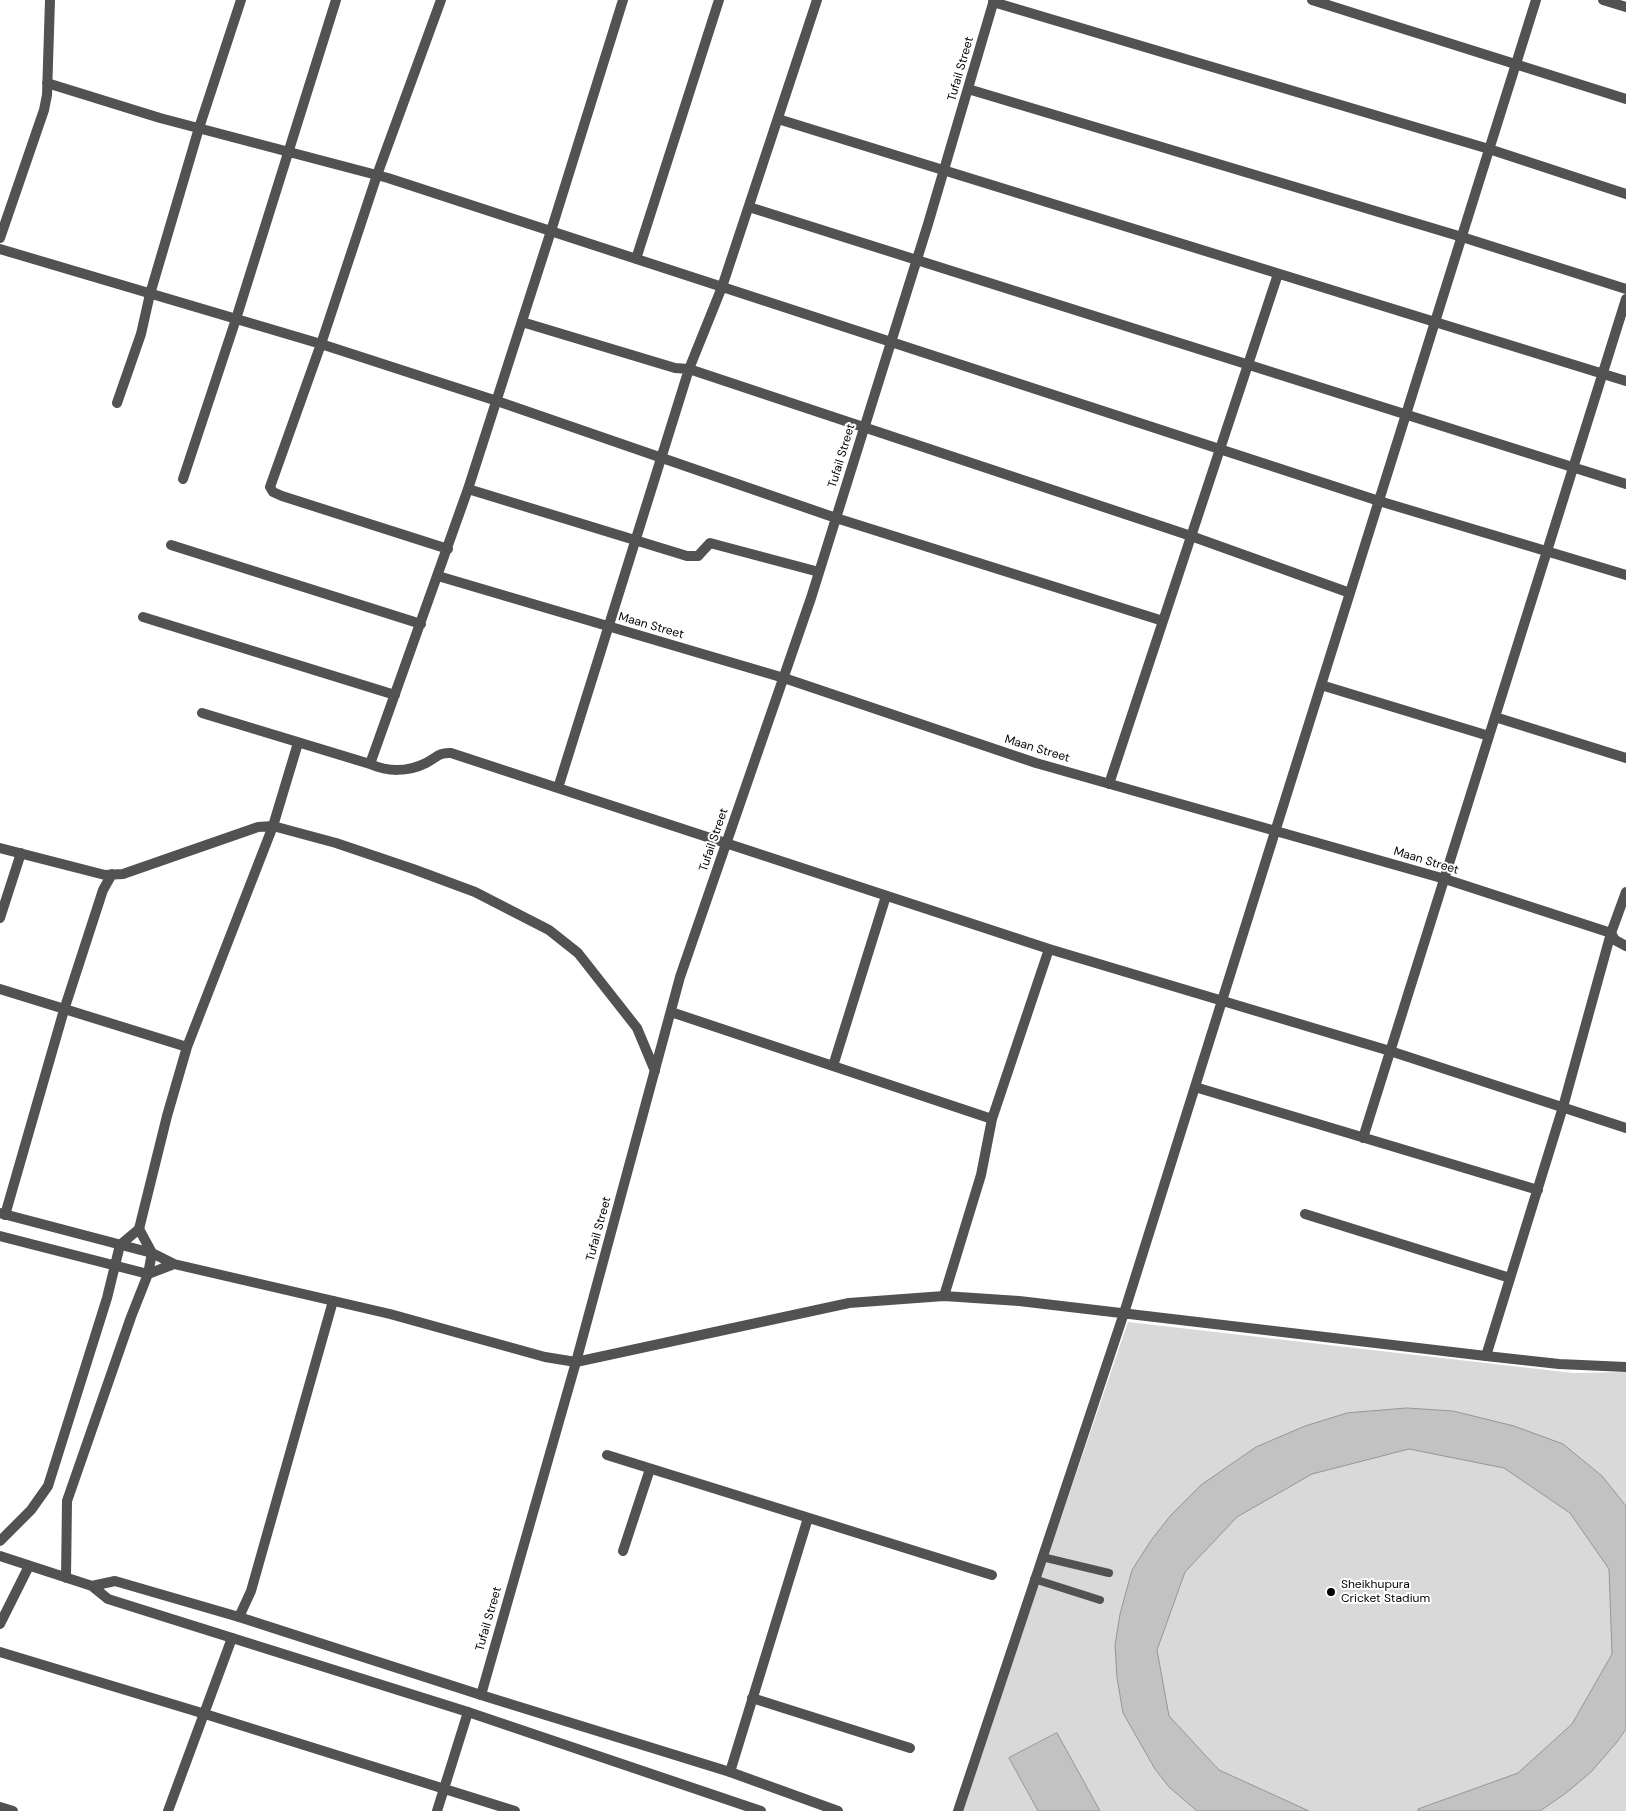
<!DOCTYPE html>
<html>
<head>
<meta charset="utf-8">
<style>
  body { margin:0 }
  canvas { display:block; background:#fff }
</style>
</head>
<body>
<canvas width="1626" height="1811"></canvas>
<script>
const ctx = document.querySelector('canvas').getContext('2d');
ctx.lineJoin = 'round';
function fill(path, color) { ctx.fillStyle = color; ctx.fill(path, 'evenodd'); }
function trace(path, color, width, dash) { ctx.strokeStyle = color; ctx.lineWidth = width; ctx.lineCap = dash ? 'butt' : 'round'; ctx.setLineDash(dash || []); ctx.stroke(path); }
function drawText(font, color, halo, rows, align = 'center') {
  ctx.font = font + ' "DM Sans",sans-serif'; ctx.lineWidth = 4; ctx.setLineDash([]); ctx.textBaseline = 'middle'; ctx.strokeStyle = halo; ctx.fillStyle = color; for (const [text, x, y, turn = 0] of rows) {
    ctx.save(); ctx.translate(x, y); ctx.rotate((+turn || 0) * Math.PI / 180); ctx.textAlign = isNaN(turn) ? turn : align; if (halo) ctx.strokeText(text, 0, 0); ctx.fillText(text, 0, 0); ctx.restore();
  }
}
const green = new Path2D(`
  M1128 1322 1573 1373 1626 1372V1811H961Z`);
const building = new Path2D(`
  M1407 1408 1453 1411 1514 1426 1563 1444 1602 1476 1626 1506V1729L1617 1742 1591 1772 1566 1793 1540 1811H1418V1809L1518 1773 1572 1724 1612 1654 1609 1569 1570 1513 1504 1468 1409 1449 1312 1474 1237 1517 1185 1572 1157 1650 1169 1716 1219 1770 1309 1811H1197L1169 1787 1155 1769 1123 1713 1117 1678 1115 1645 1120 1614 1132 1570 1152 1539 1171 1515 1201 1485 1256 1447 1305 1426 1347 1413Z
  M1057 1733 1100 1811H1038L1009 1758Z`);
const service = new Path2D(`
  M1042 1557 1109 1573
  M1034 1579 1100 1600`);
const minor = new Path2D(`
  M441 0 377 175 321 344 270 487 273 492 282 496 448 549
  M1312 0 1626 99
  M1603 0 1626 7
  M993 2 1489 149 1626 194
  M47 83 160 118 388 178 1379 501 1626 575
  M968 89 1462 237 1626 289
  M778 119 1626 381
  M749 207 1626 484
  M0 238 44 110 47 95 50 0
  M0 249 321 344 497 401 836 518 1163 621
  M636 259 719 0
  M522 322 675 368 689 369 1191 536 1350 593
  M117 403 141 334 150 294 199 128 241 0
  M183 479 236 319 336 0
  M468 489 687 556H698L710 543 819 572
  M171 545 421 624
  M438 576 784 678 1036 763 1445 879 1611 933 1615 940 1626 946
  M143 617 395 695
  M1321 685 1489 736
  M202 713 370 764 468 489 551 231 623 0
  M1495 717 1626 758
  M370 764C388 772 408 772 426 763 436 758 439 752 451 753L1049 949 1390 1051 1626 1128
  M1109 784 1278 274
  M558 788 689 369 722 287 817 0
  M0 848 105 875 123 874 258 827 273 826 336 843 413 869 475 892 549 930 578 953 637 1028 655 1071
  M0 918 21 853
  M0 989 187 1047
  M671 1012 992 1119
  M833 1066 886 896
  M1195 1087 1538 1190
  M1363 1138 1626 299
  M1305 1214 1510 1278
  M5 1215 64 1010 103 890 112 874
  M139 1229 167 1116 187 1047 273 826 298 743
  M944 1296 981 1175 992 1119 1049 949
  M1124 1313 1536 0
  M1486 1356 1563 1107 1611 933 1626 892
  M607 1455 992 1575
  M623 1551 650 1469
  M239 1617 251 1591 333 1301
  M0 1652 205 1714 515 1811
  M481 1695 576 1362 680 977 811 598 928 224 994 0
  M752 1698 910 1748
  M730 1772 808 1518
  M0 1807 13 1811
  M168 1811 232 1638
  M437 1811 468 1712`);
const tertiary = new Path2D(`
  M0 1213 152 1253 174 1264 390 1314 545 1357 576 1362 849 1303 944 1296 1019 1301 1486 1356 1559 1364 1626 1367
  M0 1236 148 1274 174 1264
  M0 1541 31 1510 48 1486 107 1298 120 1245 139 1229 152 1253 148 1274 131 1317 67 1501 66 1578
  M0 1556 92 1586 108 1599 468 1712 761 1811
  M92 1586 115 1581 239 1617 481 1695 730 1772 838 1811
  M0 1624 29 1566
  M958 1811 1124 1313`);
const markers = [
  [1331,1592,5,"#000"]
];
const streetNames = [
  ["Tufail Street",961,69,-74],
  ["Tufail Street",842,456,-73],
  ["Maan Street",651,626,16],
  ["Maan Street",1037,749,17],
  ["Tufail Street",714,840,-71],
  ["Maan Street",1426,861,17],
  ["Tufail Street",599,1229,-75],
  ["Tufail Street",489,1619,-74]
];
const poiNames = [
  ["Sheikhupura",1341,1585],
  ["Cricket Stadium",1341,1599]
];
fill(green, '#d9d9d9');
fill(building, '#c2c2c2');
trace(building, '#969696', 1);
trace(service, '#525252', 8);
trace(minor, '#525252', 10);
trace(tertiary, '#525252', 10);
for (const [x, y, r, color] of markers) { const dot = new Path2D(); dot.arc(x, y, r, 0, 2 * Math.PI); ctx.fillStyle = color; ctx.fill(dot); trace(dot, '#fff', 2); }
drawText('12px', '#000', '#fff', streetNames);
drawText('12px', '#000', '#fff', poiNames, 'left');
</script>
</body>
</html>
